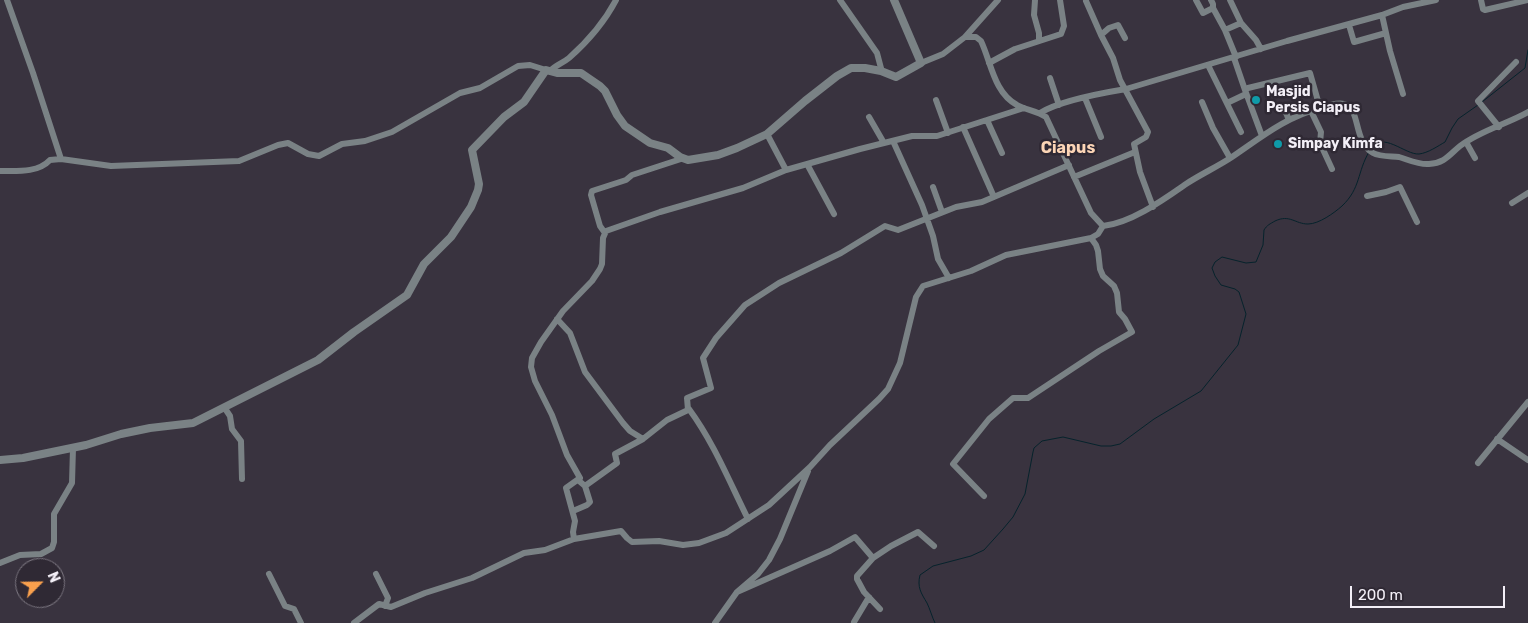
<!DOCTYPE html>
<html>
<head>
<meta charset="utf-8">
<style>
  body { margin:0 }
  #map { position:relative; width:1528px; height:623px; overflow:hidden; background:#39333f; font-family:Rubik,sans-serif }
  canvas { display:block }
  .north { position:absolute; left:15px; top:558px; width:50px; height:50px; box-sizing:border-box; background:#2f2934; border:1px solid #7d7882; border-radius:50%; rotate:67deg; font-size:14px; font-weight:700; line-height:20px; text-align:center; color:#f3eff7 }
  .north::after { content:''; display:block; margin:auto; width:18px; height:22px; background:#f9a04d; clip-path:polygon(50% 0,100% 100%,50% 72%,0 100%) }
  .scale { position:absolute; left:1350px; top:586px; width:155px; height:22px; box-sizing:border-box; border:2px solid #f3eff7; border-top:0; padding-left:6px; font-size:15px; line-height:18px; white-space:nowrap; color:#f3eff7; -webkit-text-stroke:4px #2f2934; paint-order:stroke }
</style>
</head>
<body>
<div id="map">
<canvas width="1528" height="623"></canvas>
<div class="north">N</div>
<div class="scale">200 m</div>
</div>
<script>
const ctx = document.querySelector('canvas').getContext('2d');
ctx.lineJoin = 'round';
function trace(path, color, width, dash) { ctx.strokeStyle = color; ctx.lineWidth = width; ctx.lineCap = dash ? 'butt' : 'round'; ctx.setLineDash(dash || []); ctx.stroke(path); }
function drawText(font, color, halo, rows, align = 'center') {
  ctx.font = font + ' Rubik,sans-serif'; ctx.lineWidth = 5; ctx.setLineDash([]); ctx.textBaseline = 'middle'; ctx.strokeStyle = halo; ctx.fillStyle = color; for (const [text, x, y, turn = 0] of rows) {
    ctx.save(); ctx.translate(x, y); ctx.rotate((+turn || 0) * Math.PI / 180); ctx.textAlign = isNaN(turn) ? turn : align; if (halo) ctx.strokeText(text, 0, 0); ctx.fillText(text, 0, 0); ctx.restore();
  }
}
const stream = new Path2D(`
  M1482 102 1525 68 1528 50
  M1371 149C1382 130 1405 155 1419 154 1428 153 1438 146 1445 142L1452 128 1458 119 1478 105
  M935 623C932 617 930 609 927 603 921 593 917 587 920 575L933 566 971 556 984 550 1003 529 1013 517 1025 494 1033 452 1034 448 1042 441 1063 437 1101 446H1111L1120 444 1154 419 1201 391 1238 345 1246 314 1239 292 1235 289 1221 285 1215 276 1212 268 1215 262 1222 257 1246 263 1256 262 1263 245 1264 230C1267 225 1270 224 1275 221 1290 214 1295 224 1308 224 1319 224 1334 213 1342 206 1361 188 1357 172 1369 152`);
const minor = new Path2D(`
  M7 0 33 73 61 159 111 166 239 161 278 145 288 143 308 154 319 156 342 144 365 141 392 132 460 93 480 88 518 66 530 65 546 70
  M840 0 877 53 882 72
  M1035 0 1034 15 1039 33V41
  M1196 0 1203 13 1213 8 1225 30
  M1211 0 1213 4V8
  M1230 0 1241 23 1225 30 1236 57
  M1481 0 1483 9 1485 10 1528 0
  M1086 1 1101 35 1113 58 1120 80 1148 132 1146 137 1134 144 1140 172 1153 207
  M1382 15 1390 51 1403 94
  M1241 23 1256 40 1261 49
  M1349 25 1354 42 1386 33
  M1101 35 1109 28 1118 25 1125 38
  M965 37 998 0
  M1234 58 1245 90
  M921 63 943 54 965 37H976L981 41C991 62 994 93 1017 105 1026 110 1037 111 1046 117L1091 213 1103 226C1131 223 1163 200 1186 184 1201 174 1217 167 1232 157 1260 138 1287 116 1321 108 1328 106 1340 101 1347 105 1360 112 1354 142 1373 153 1380 157 1392 156 1399 157 1409 160 1419 165 1429 164 1445 163 1449 155 1460 146 1479 131 1507 124 1528 112
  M989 63 1015 49 1061 34 1064 26 1060 0
  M1208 65 1241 132
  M550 71C556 65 563 63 569 58 587 42 605 21 616 0
  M1050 78 1059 105
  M1085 98 1101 137
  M936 100 948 133
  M1202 102 1213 128 1230 158
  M1227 103 1246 94
  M1284 108 1289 120
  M1311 111 1321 132 1320 143 1332 169
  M1040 113C1059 101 1102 93 1126 89L1287 41 1382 15 1403 7 1436 0
  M869 117 884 143
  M987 120 1002 153
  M963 127 994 197
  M1499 127 1478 101 1516 62
  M767 134 786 170 860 149 912 136H937L1024 108
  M1262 136 1245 90 1248 88 1310 73 1320 108
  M893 141 922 205 933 236 938 259 949 278
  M1466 142 1475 158
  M807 164 834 214
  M0 171C17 171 38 173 50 160L61 159
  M1074 177 1135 152
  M933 187 942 212
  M1367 196 1386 192 1400 187 1417 222
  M1512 203 1528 193
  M605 233 600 226 591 195 592 191 626 180 632 175 684 158
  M557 319 570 333 585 372 623 423 630 431 643 439 667 420 688 410 687 398 711 388 703 358 716 338 745 305 779 283 841 253 885 226 898 230 956 207 982 202 1069 165
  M224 407 230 416 232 429 241 441 242 479
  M689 409C714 443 729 481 748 519
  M1497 439 1528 460
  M1478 463 1528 402
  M585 486 617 463 615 454 643 439
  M984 496 953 464 989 419 1013 398H1028L1099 351 1132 332 1125 319 1119 312 1117 293 1114 286 1103 276 1100 269 1098 251 1096 245 1091 238
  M573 511 587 505 590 502 585 486 578 480
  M574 539 573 532 575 521 566 488 580 478 567 455 552 415 535 381 531 367 532 358 541 342 563 311 592 281 600 269 602 264 603 238 606 231 660 212 743 188 786 170
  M873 558 857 576V579L864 592 880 609
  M0 563 20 555 41 554 52 548 54 542V514L72 483 73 448
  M269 574 285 606 294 609 301 623
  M376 574 388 598 385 606
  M737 592 830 551 855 537 873 558 891 546 918 532 934 546
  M854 622 869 597
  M354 623 379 604 391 607 425 593 472 578 524 553 545 550 574 539 621 531 627 538 632 542 659 541 683 545 699 543 726 533 769 505 810 467 830 445 879 399 888 389 900 363 916 297 923 286 971 271 1006 255 1091 238 1098 234 1103 226
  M715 623 737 592 758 574 769 560 780 539 808 471`);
const tertiary = new Path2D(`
  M0 460 23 458 86 445 121 434 150 428 193 423 318 360 354 332 407 295 424 264 451 237 471 207 478 190 479 184 472 150 504 117 524 102 546 70 557 73H581L600 86 605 91 617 115 625 126 650 143 668 148 680 157 688 160 718 155 737 148 767 134 805 101 837 76 851 68H865L881 71 896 77 921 63 894 0`);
const markers = [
  [1256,100,5,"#0f9aa8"],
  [1278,144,5,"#0f9aa8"]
];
const poiNames = [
  ["Masjid",1266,92],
  ["Persis Ciapus",1266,108],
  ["Simpay Kimfa",1288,144]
];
const quarterNames = [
  ["Ciapus",1068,148]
];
trace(stream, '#06232c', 1);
trace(minor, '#7a8285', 6);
trace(tertiary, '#7a8285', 8);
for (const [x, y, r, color] of markers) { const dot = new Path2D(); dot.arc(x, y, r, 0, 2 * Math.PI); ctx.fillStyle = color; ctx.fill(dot); trace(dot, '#2f2934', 2); }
drawText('bold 14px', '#f3eff7', '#2f2934', poiNames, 'left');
drawText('bold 16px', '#fcd5b6', '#2f2934', quarterNames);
</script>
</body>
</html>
